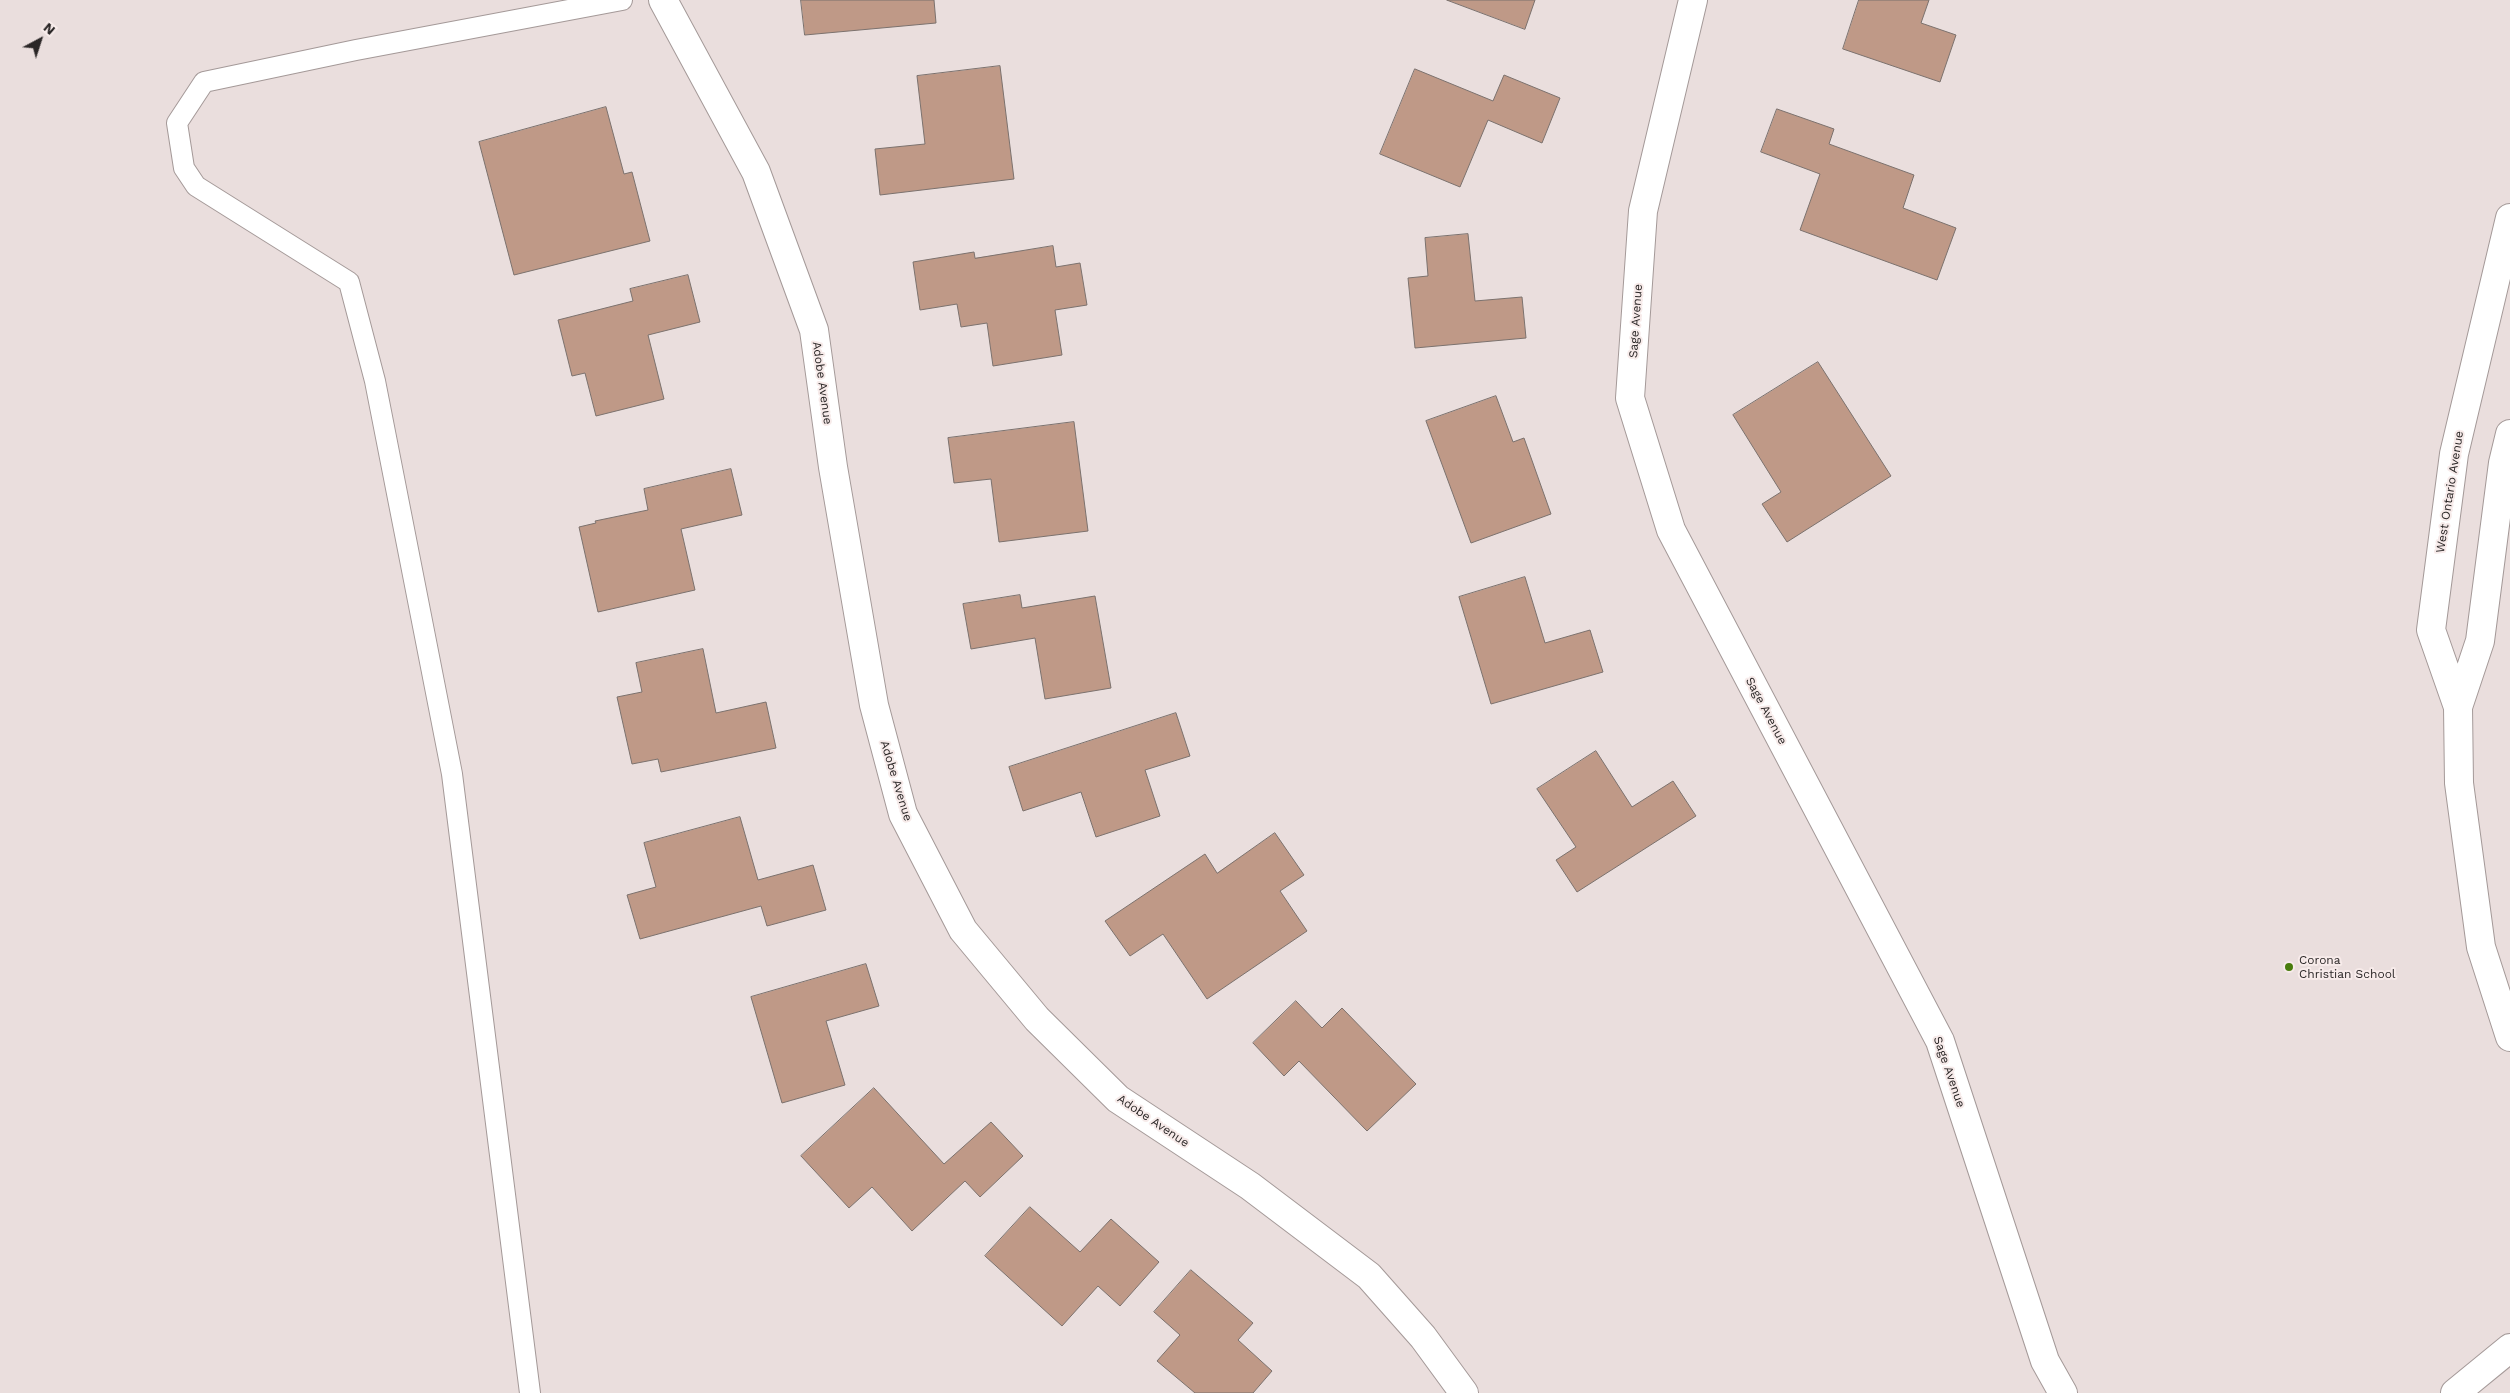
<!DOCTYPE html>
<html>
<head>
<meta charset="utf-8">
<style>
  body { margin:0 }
  #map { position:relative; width:2510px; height:1393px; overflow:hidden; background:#eadedd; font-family:"Work Sans",sans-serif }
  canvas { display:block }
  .north { position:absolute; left:15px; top:15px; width:50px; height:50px; -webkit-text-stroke:4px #f7ebea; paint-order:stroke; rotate:40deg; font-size:14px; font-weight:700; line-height:20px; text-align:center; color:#2b2727 }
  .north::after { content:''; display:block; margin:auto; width:18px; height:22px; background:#2b2727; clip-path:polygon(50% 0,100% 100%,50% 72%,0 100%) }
</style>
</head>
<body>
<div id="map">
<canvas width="2510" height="1393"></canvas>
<div class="north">N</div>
</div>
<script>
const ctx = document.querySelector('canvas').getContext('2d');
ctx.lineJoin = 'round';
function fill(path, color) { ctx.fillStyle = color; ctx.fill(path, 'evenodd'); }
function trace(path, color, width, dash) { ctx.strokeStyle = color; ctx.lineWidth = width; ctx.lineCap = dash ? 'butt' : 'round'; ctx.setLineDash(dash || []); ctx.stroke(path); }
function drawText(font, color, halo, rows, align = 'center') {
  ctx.font = font + ' "Work Sans",sans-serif'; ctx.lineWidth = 4; ctx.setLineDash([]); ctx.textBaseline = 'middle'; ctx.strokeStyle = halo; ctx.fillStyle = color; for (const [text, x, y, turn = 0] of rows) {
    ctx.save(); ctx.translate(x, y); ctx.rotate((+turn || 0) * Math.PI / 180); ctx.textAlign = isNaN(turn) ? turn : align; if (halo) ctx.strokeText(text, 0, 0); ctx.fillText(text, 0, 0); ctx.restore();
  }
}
const building = new Path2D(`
  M801 0H934L936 23 805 35Z
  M1447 0H1535L1525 29Z
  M1859 0H1929L1921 23 1956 35 1940 82 1843 49Z
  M1000 66 1014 179 880 195 875 149 925 144 917 76Z
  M1415 69 1493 101 1504 75 1560 98 1542 143 1488 120 1460 187 1380 154Z
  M606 107 624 174 632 172 650 241 514 275 479 142Z
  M1777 109 1834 129 1829 144 1914 175 1903 208 1956 228 1937 280 1800 230 1820 174 1761 152Z
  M1468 234 1475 301 1522 297 1526 338 1415 348 1408 278 1428 276 1425 238Z
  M1053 246 1056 267 1080 263 1087 305 1055 310 1062 355 993 366 987 323 961 327 957 304 920 310 913 262 974 252 975 258Z
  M688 275 700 322 648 335 664 399 596 416 585 373 572 376 558 320 633 301 630 289Z
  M1818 362 1891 476 1787 542 1762 504 1781 492 1733 415Z
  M1496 396 1513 442 1524 438 1551 514 1471 543 1426 421Z
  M1074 422 1088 531 999 542 991 479 954 483 948 438Z
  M731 469 742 515 681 529 695 590 598 612 579 527 596 523 595 521 648 510 644 489Z
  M1525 577 1545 643 1590 630 1603 672 1491 704 1459 597Z
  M1020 595 1022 608 1095 596 1111 688 1045 699 1035 638 971 649 963 604Z
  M703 649 716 713 766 702 776 748 661 772 658 759 632 764 617 697 642 692 636 663Z
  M1176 713 1190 756 1145 770 1160 816 1096 837 1081 792 1023 811 1009 767Z
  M1596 751 1632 807 1673 781 1696 816 1577 892 1556 860 1576 847 1537 789Z
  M740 817 758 880 813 865 826 910 767 926 761 906 640 939 627 895 656 887 644 843Z
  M1275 833 1304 875 1280 891 1307 931 1207 999 1163 934 1130 956 1105 921 1205 854 1217 873Z
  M866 964 879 1006 826 1021 845 1085 782 1103 751 997Z
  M1296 1001 1322 1028 1342 1008 1416 1084 1367 1131 1299 1061 1284 1076 1253 1043Z
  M874 1088 944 1164 991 1122 1023 1156 980 1197 965 1181 912 1231 872 1187 849 1208 801 1156Z
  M1030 1207 1080 1252 1111 1219 1159 1262 1120 1306 1098 1286 1062 1326 985 1256Z
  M1191 1270 1253 1323 1238 1340 1272 1371 1253 1393H1195L1157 1361 1180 1335 1154 1312Z`);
const lane = new Path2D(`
  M530 1393 452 774 375 381 349 282 196 186 184 168 177 123 204 82 356 50 622 0`);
const street = new Path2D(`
  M663 0 756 172 814 330 833 467 874 705 903 814 963 930 1037 1019 1118 1099 1250 1186 1369 1276 1423 1337 1464 1393
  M1693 0 1643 211 1630 398 1671 530 1940 1041 2045 1361 2063 1393
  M2455 1393 2510 1348`);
const secondary = new Path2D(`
  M2510 434 2503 463 2480 641 2458 707 2459 783 2481 947 2510 1037
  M2458 707 2431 630 2454 454 2510 218`);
const markers = [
  [2289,967,5,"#487c0c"]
];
const streetNames = [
  ["Sage Avenue",1636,321,-86],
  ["Adobe Avenue",822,383,82],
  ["West Ontario Avenue",2450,492,-81],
  ["Sage Avenue",1766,711,62],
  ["Adobe Avenue",896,781,73],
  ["Sage Avenue",1949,1072,71],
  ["Adobe Avenue",1153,1121,34]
];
const poiNames = [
  ["Corona",2299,960],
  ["Christian School",2299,974]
];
fill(building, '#bf9987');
trace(building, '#7b716d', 1);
trace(lane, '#a49998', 22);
trace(street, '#a49998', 30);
trace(secondary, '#a49998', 30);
trace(lane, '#fff', 20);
trace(street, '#fff', 28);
trace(secondary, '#fff', 28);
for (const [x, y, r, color] of markers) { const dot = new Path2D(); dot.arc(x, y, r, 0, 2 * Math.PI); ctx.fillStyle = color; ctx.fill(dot); trace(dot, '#f7ebea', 2); }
drawText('12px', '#2b2727', '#f7ebea', streetNames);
drawText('12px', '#2b2727', '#f7ebea', poiNames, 'left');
</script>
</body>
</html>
